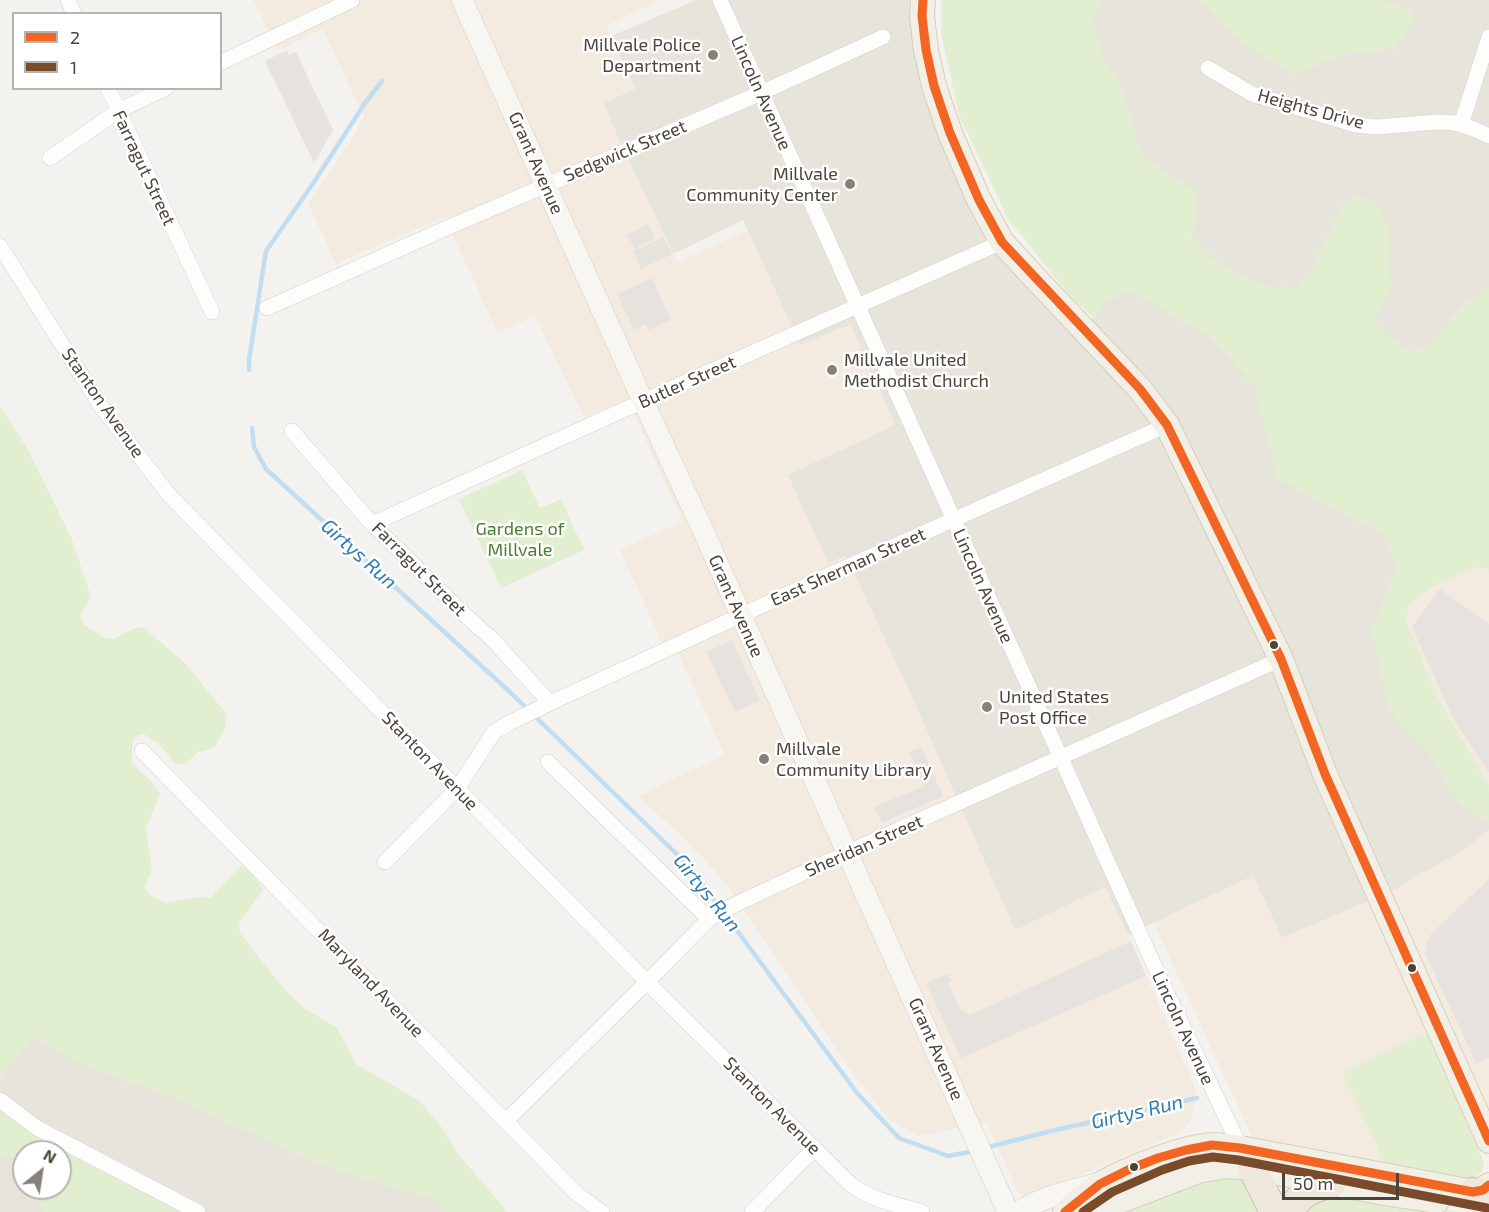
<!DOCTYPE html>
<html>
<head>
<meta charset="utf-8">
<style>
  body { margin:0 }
  #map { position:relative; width:1489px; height:1212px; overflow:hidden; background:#f4f2ee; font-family:"Exo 2",sans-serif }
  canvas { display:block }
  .legend { position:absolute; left:12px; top:12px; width:210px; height:78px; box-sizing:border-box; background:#fff; border:2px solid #b7b4b0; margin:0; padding:8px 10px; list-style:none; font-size:18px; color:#4b4439 }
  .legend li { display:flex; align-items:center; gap:12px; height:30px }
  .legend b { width:30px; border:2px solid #b7b4b0 }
  .north { position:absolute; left:12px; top:1140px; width:60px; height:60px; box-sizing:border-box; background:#fff; border:2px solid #b7b4b0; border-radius:50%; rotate:30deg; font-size:16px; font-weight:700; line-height:24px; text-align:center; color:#4b4439 }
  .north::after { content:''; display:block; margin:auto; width:21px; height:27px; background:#868178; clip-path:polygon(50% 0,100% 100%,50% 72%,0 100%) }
  .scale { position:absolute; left:1282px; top:1173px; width:117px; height:27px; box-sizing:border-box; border:3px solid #4b4439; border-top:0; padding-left:8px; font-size:18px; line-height:21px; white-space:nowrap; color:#4b4439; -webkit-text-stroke:4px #fff; paint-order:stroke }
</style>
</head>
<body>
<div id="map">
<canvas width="1489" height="1212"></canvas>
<ul class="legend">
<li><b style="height:8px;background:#f26522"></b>2</li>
<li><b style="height:8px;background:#7a4b2a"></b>1</li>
</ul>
<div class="north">N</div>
<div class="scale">50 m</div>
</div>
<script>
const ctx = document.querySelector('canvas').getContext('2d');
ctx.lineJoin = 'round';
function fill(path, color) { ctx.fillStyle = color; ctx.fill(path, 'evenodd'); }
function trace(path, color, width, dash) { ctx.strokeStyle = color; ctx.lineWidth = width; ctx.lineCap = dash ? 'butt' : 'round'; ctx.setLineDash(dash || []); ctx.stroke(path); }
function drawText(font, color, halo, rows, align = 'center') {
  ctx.font = font + ' "Exo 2",sans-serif'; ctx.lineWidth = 5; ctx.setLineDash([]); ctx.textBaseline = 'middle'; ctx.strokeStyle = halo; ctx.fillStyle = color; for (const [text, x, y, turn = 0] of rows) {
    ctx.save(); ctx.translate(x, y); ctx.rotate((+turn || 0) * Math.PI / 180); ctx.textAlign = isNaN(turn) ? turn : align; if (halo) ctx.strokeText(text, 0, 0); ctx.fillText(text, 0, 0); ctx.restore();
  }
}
const residential = new Path2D(`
  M696 0H913L912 18 917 64 937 134 985 233 1007 266 1078 338 1107 301 1132 290 1211 337 1255 385 1278 478 1383 533 1397 570 1372 630 1397 722 1428 751 1459 802 1489 823V830L1464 850 1390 892 1282 938 1253 876 1128 935 1105 887 1015 931 915 704 846 556 828 563 787 475 895 425 850 325 800 345 743 220 673 254 624 151 603 103 635 89 611 36Z
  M1100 0H1195L1210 9 1223 26 1297 74 1342 53 1395 48 1409 10 1386 2V0H1489V287L1466 303 1430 344 1415 352 1408 351 1375 326 1374 318 1391 290 1347 200 1314 266 1296 288 1266 287 1218 265 1191 237 1198 207 1192 189 1147 161 1139 150 1122 89 1105 62 1091 18Z
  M33 1036 80 1063 170 1096 319 1163 438 1201 450 1212H185L162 1202 45 1142 0 1111V1079Z
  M0 1153 14 1157 24 1167V1188H33L43 1212H0Z`);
const commercial = new Path2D(`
  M253 0H660L606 26 635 89 603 103 624 151 677 262 748 231 800 345 850 325 895 425 788 475 828 563 846 556 915 704 1015 930 1105 887 1128 935 1197 1092 1191 1119 1182 1132 1073 1178 1024 1196 1018 1193 987 1122 918 1136 888 1119 841 1057 791 979 722 879 690 844 638 796 725 755 672 640 662 643 620 550 682 521 627 399 584 417 535 316 498 333 444 217 336 264 308 204 352 139 364 117 323 29 278 51Z
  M1476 567 1489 569V785L1438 698 1407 623 1408 605 1436 585Z
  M1489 830V1115L1390 892 1464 850Z
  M1253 876 1282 938 1368 902 1428 1032 1386 1164 1253 1139 1154 923Z`);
const green = new Path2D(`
  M941 0H1100L1091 18 1105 62 1122 89 1139 150 1147 161 1192 189 1198 207 1191 237 1218 265 1266 287 1296 288 1314 266 1347 200 1359 196 1379 204 1389 229 1391 290 1374 318 1375 326 1408 351 1415 352 1430 344 1466 303 1489 287V569L1476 567 1436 585 1408 605 1407 623 1438 698 1489 785V823L1459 802 1428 751 1397 722 1386 702 1372 630 1397 570 1383 533 1278 478 1254 385 1211 337 1132 290 1107 301 1094 318 1070 296 1008 219 959 115 941 33Z
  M1195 0H1386L1387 2 1409 10 1416 18 1395 48 1342 53 1297 74 1256 52 1223 26 1210 9Z
  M0 406 27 448 71 537 91 597 80 616 83 624 105 638 113 639 137 627 144 628 185 663 227 715 224 732 214 748 198 752 185 764H176L159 744 144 734 136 736 132 744V764L150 780 160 794 146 828 152 870 144 887 149 894 165 903 199 897 210 898 241 866 249 870 263 889 239 924 240 933 284 989 305 1009 336 1027 357 1065 420 1101 443 1129 458 1154 508 1212H450L438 1201 319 1163 170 1096 80 1063 33 1036 0 1079Z
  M522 470 540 508 561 499 584 550 501 588 459 499Z
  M1428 1032 1484 1163 1482 1172 1473 1179 1386 1164 1342 1072Z
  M0 1111 45 1142 162 1202 185 1212H43L33 1188H60V1152H24V1167L14 1157 0 1153Z
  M1233 1173 1250 1183 1246 1189 1257 1212H1120L1186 1186Z
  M1333 1196 1461 1212H1298L1299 1210Z`);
const parking = new Path2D(`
  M287 50 289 55 296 52 333 130 314 163 265 61Z
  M648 224 655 238 635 249 627 235Z
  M663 237 672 254 641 269 633 251Z
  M652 278 671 320 648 330 646 324 634 330 617 294Z
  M1440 589 1489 624V773L1453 718 1412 627Z
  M732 640 760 701 735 712 706 652Z
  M921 747 943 796 882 823 874 807 924 786 909 752Z
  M1489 879V1058L1476 1063 1425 953 1428 940 1431 934Z
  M1131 941 1146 976 961 1058 926 983 948 974 952 981 948 983 961 1010 970 1015Z`);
const stream = new Path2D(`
  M249 370V360L266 251 312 185 365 103 382 81
  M252 428 254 447 266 469 511 693 690 867 857 1093 899 1138 948 1156 974 1151
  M985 1148 1047 1132 1197 1098`);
const street = new Path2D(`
  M68 0 74 14
  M720 0 1159 976 1243 1153
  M220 63 352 0
  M1208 68 1252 94 1356 125 1377 127 1436 122 1455 123 1474 129 1489 136
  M108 88 212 312
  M1461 125 1489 37
  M50 158 118 111 166 88
  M0 246 100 405 169 495 647 982 850 1184C871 1200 897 1205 922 1212
  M267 308 449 227 761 93 883 37
  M292 431 372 524 465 615 493 640 550 703
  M372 524 643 401 1002 242
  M142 751 577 1194 602 1212
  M548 762 709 919
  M385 862 457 789 494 732 509 723 550 703 833 573 1167 425
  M0 1100 37 1128 198 1212
  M506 1121 647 982 709 919 738 903 866 844 1281 659
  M752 1212 815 1148`);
const secondary = new Path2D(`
  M462 0 643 401 701 526 1008 1212
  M1018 1212C1042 1197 1072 1190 1099 1183`);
const primary = new Path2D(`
  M923 0 922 16 926 50 934 86 950 133 979 200 1002 242 1036 279 1140 389 1167 425 1281 659 1325 774 1489 1141
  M1065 1212C1078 1201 1091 1189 1106 1181 1134 1166 1180 1148 1212 1145 1221 1145 1231 1147 1240 1148L1473 1192 1483 1190 1489 1185
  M1097 1212 1107 1206 1198 1171 1226 1166 1252 1168 1384 1193 1437 1201`);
const highway = new Path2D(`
  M1252 1168 1274 1212
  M1473 1192 1489 1196
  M1289 1212C1303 1191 1309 1190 1332 1183`);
const bus1 = new Path2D(`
  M923 0 922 16 926 50 934 86 950 133 979 200 1002 242 1140 389 1167 425 1281 659 1325 774 1489 1141
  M1065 1212 1100 1184 1130 1169 1158 1158 1186 1150 1212 1145 1240 1148 1473 1192 1483 1190 1489 1185`);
const bus2 = new Path2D(`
  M1083 1212 1112 1192 1162 1170 1189 1161 1213 1157 1238 1160 1487 1208`);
const markers = [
  [713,55,6,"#868178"],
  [850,184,6,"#868178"],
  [832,370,6,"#868178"],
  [1274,645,5,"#4b4439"],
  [987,707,6,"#868178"],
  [764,759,6,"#868178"],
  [1412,968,5,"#4b4439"],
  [1134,1167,5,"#4b4439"]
];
const poiNames = [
  ["Millvale Police",701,45,"right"],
  ["Department",701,66,"right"],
  ["Millvale",838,174,"right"],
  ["Community Center",838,195,"right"],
  ["Millvale United",844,360],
  ["Methodist Church",844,381],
  ["United States",999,697],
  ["Post Office",999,718],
  ["Millvale",776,749],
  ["Community Library",776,770]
];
const streetNames = [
  ["Lincoln Avenue",761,93,66],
  ["Heights Drive",1311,109,15],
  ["Sedgwick Street",625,151,-23],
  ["Grant Avenue",536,163,66],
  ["Farragut Street",144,168,65],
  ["Butler Street",687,382,-24],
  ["Stanton Avenue",103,403,55],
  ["East Sherman Street",848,567,-24],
  ["Farragut Street",419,569,45],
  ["Lincoln Avenue",983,586,66],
  ["Grant Avenue",736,606,66],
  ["Stanton Avenue",430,761,46],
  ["Sheridan Street",864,846,-24],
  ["Maryland Avenue",371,983,46],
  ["Lincoln Avenue",1183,1028,65],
  ["Grant Avenue",936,1049,66],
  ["Stanton Avenue",772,1106,45]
];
const parkNames = [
  ["Gardens of",520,529],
  ["Millvale",520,550]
];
const waterNames = [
  ["Girtys Run",359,554,42],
  ["Girtys Run",707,893,51],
  ["Girtys Run",1137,1112,-13]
];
fill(residential, '#e7e4dc');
fill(commercial, '#f3ebdf');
fill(green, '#e1eecf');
fill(parking, '#e6e3df');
trace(stream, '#c0ddf1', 4.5);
trace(street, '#d2d0cb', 16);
trace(secondary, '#d3cfc5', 22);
trace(primary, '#d6cebb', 26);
trace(highway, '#ccbfa9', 30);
trace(street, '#fdfdfc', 15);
trace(secondary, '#f7f6f1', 21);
trace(primary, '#f2efe6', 24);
trace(highway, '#ede8db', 28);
trace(bus1, '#f26522', 9);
trace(bus2, '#7a4b2a', 9);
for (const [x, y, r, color] of markers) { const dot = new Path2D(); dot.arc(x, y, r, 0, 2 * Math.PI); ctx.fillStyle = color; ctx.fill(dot); trace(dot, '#fff', 2); }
drawText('18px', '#4b4439', '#fff', poiNames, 'left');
drawText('18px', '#4b4439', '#fff', streetNames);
drawText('18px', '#4a7f2a', '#fff', parkNames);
drawText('italic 20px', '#2e7ab2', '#fff', waterNames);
</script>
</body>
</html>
